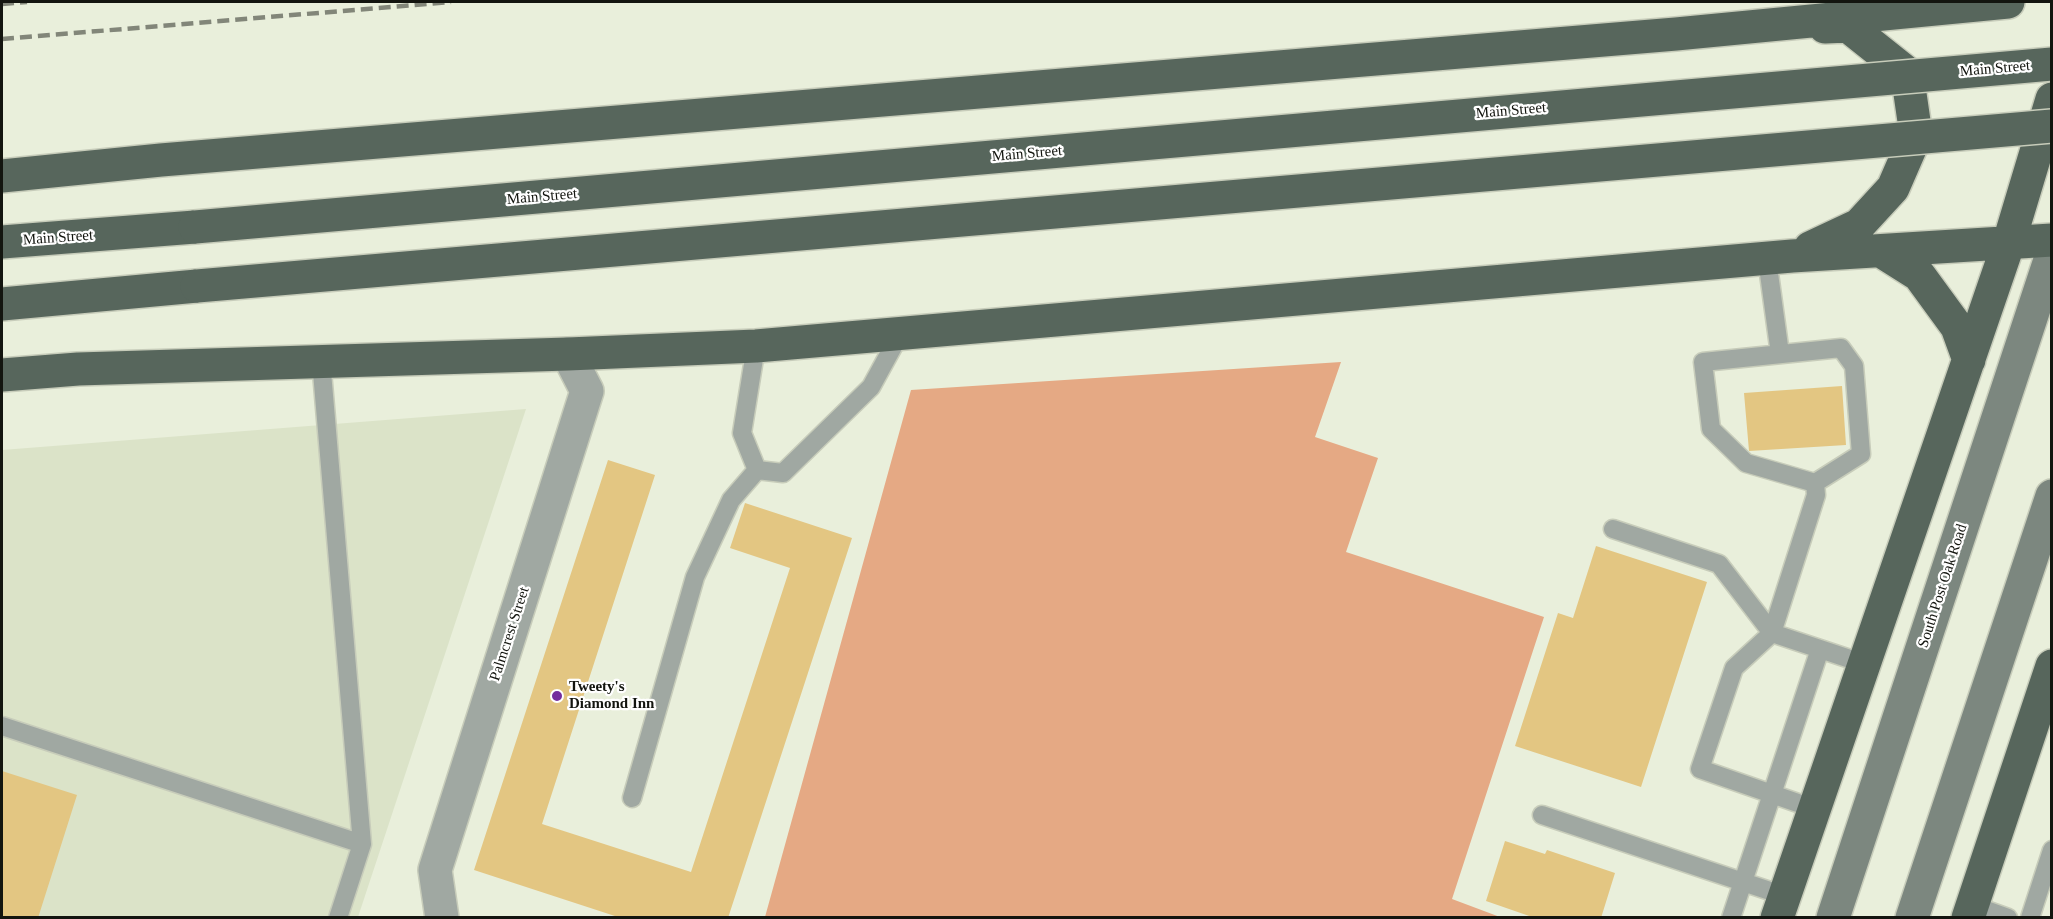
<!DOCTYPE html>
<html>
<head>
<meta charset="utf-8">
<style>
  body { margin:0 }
  #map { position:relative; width:2053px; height:919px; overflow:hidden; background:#e9efdb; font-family:Georgia,serif }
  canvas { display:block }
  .frame { position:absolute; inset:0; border:3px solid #13150f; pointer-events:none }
</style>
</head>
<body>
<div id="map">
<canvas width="2053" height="919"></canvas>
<div class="frame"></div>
</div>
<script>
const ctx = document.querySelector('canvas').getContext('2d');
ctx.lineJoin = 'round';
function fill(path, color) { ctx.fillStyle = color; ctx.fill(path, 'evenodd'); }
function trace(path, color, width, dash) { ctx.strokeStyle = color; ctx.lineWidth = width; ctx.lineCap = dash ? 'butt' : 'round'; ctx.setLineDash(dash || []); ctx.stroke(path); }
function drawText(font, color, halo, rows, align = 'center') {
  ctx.font = font + ' Georgia,serif'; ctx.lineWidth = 4.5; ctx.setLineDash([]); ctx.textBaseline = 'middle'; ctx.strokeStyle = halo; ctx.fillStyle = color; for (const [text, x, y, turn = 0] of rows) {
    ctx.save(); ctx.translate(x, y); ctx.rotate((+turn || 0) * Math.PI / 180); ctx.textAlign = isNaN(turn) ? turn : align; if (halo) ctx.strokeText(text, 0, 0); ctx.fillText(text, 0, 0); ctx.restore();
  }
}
const built = new Path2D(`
  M526 409 358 917 2 918V450Z`);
const green = new Path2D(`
  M1341 362 1315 437 1378 458 1346 552 1544 617 1452 899 1500 917H765L911 390Z`);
const building = new Path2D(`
  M1842 386 1846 445 1749 451 1744 393Z
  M608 460 655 475 542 824 691 872 790 568 730 548 745 503 852 538 728 918H621L474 870Z
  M1596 546 1707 582 1641 787 1515 746 1558 613 1573 618Z
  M2 771 77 795 38 918H2Z
  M1505 841 1545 854 1547 850 1615 873 1601 918H1535L1486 901Z`);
const service = new Path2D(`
  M1767 259 1780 354
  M756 346 742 433 757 470 783 473 871 387 900 334
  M1613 529 1719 564 1772 633 1865 664
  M2 726 362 844 321 360
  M632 798 695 577 731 500 757 470
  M1815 809 1700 769 1734 668 1772 633 1816 495 1815 483 1861 454 1854 366 1841 348 1703 362 1711 429 1746 463 1815 483
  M1542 815 1785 896
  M1972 905 2008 918
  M338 918 362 844
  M1731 918 1820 649
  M2030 918 2052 850`);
const minor = new Path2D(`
  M442 918 435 870 587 391 568 354`);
const secondary = new Path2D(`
  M1833 918 2052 254
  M1912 918 2052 496`);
const trunk = new Path2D(`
  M2 176 161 160 1676 34 2008 2
  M2 242 195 227
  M1810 248 1859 225 1893 188 1916 135 1907 73 1848 26 1825 27
  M1881 251 1919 275 1957 327 1969 360
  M2 304 197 286
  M2 375 78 369 568 354 756 346 1792 256 2052 240
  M1777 918 2009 242 2052 99
  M1968 918 2052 666`);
const rail = new Path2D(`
  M2 4 27 2
  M2 39 451 2`);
const trunkBridge = new Path2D(`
  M195 227 2052 64
  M197 286 2052 126`);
const markers = [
  [557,696,6,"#752c9e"]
];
const streetNames = [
  ["Main Street",1995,69,-5],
  ["Main Street",1511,111,-5],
  ["Main Street",1027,154,-5],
  ["Main Street",542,197,-5],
  ["Main Street",58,238,-4],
  ["South Post Oak Road",1943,586,-72],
  ["Palmcrest Street",510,634,-72]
];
const poiNames = [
  ["Tweety's",569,687],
  ["Diamond Inn",569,704]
];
fill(built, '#dbe3c8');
fill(green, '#e5a984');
fill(building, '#e3c682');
trace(service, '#c7ccba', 21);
trace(minor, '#c7ccba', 36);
trace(secondary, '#c7ccba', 36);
trace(trunk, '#c7ccba', 36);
trace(service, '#a0a8a2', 18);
trace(minor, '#a0a8a2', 33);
trace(secondary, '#7c877f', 33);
trace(trunk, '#57665c', 33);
trace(rail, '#828679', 4.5, [12, 6]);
trace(trunkBridge, '#c7ccba', 36, []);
trace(trunkBridge, '#57665c', 33);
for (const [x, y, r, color] of markers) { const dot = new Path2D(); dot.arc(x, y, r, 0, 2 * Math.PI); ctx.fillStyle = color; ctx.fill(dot); trace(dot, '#fff', 2); }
drawText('15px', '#13150f', '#fff', streetNames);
drawText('bold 15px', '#13150f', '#fff', poiNames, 'left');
</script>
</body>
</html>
